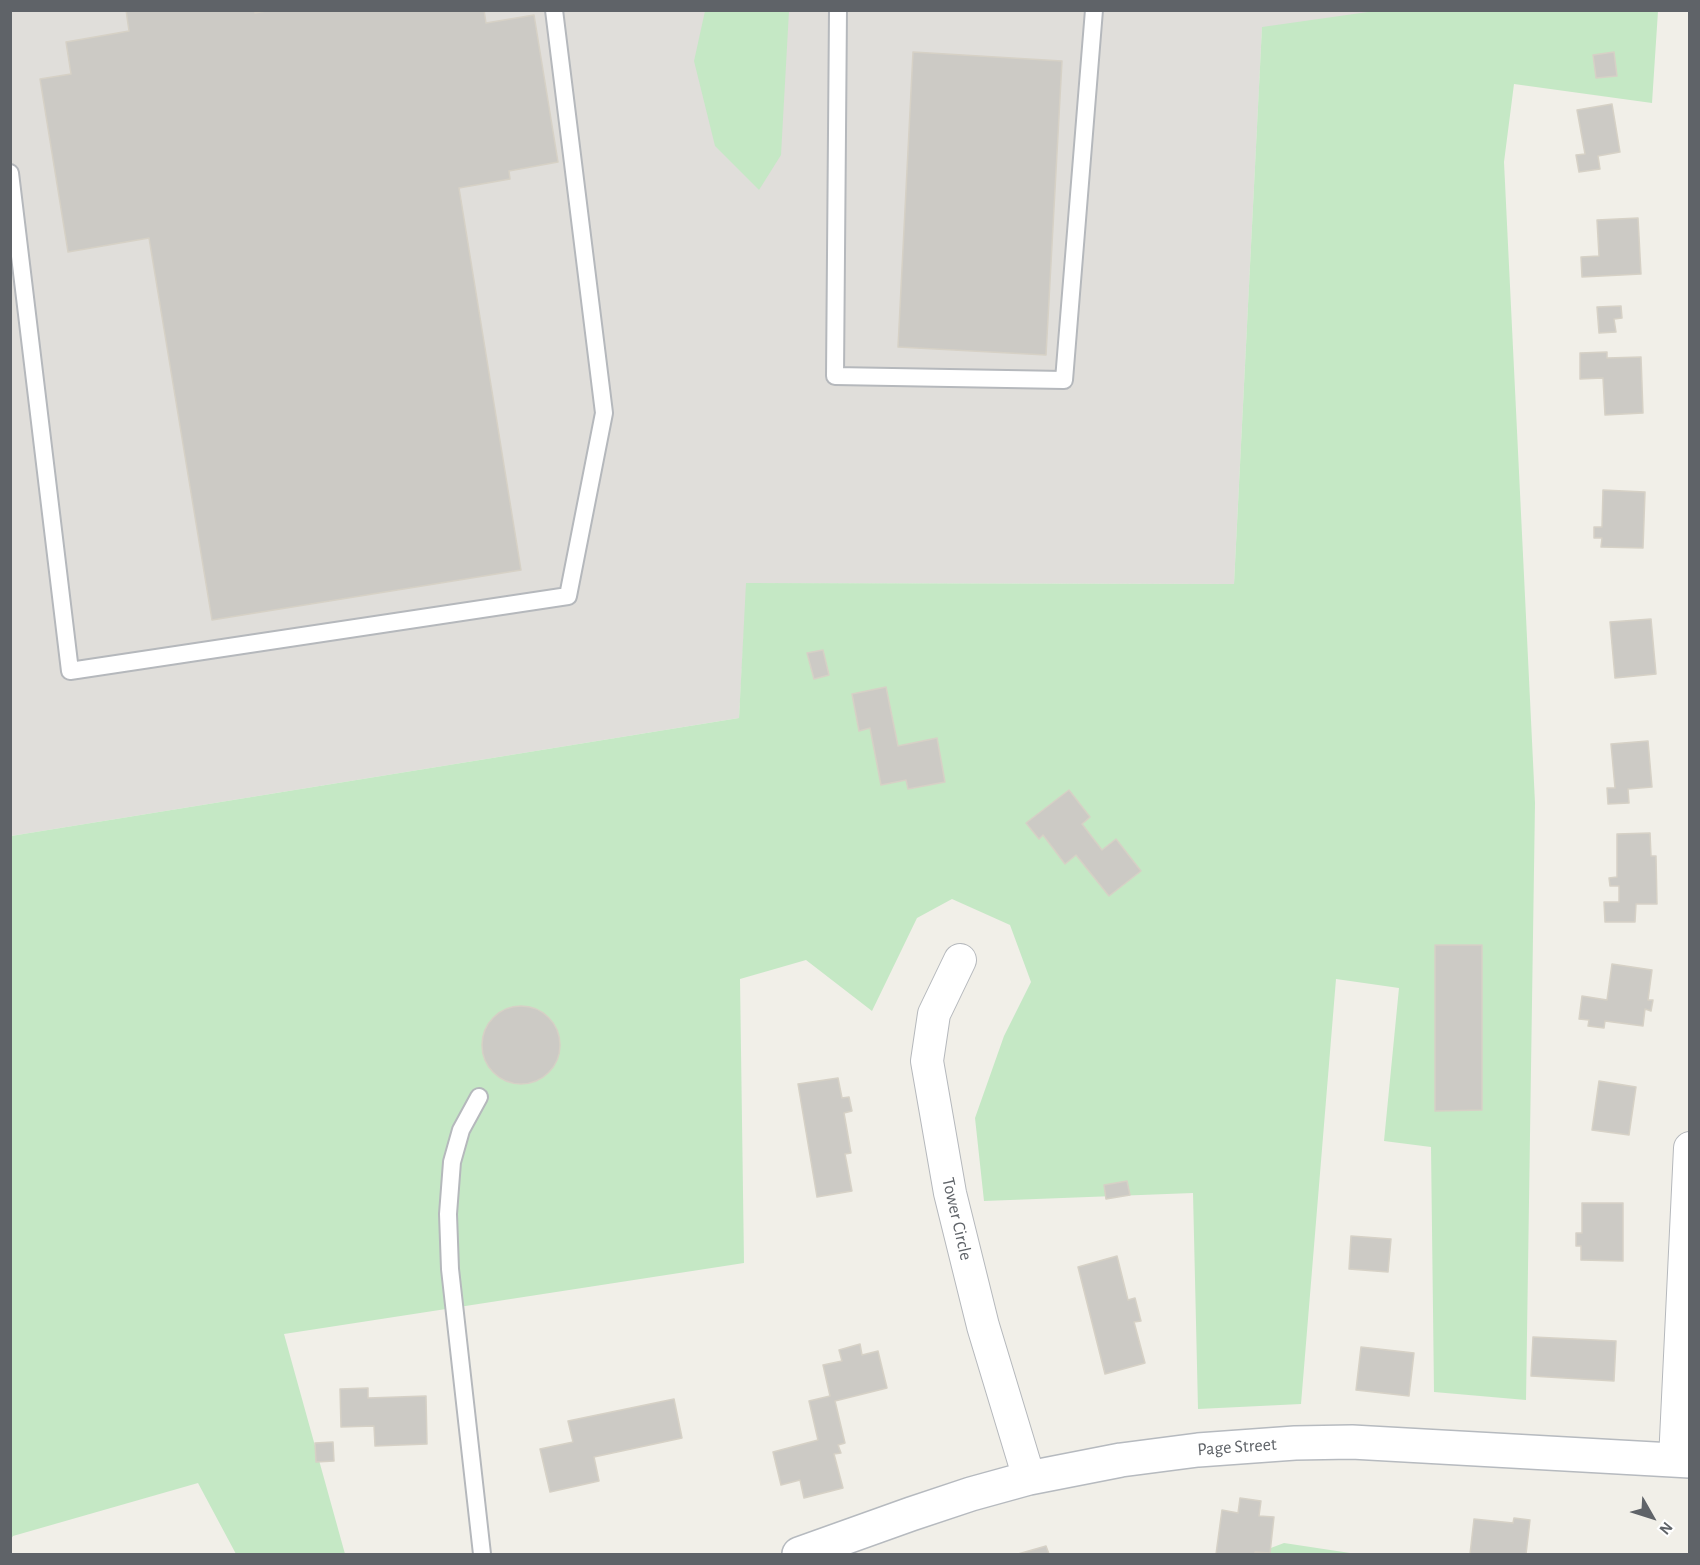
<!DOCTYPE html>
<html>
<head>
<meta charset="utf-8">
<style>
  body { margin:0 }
  #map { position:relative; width:1700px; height:1565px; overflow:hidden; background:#f1efe8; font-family:"Alegreya Sans",sans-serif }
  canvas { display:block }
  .frame { position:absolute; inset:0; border:12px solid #5f6368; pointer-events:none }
  .north { position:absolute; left:1622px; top:1487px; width:60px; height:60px; -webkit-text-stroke:4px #fff; paint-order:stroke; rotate:129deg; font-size:16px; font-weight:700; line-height:24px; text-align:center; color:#5f6368 }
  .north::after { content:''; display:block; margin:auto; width:21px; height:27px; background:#5f6368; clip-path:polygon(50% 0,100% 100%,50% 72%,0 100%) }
</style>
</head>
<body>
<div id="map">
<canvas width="1700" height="1565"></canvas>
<div class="frame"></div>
<div class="north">N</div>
</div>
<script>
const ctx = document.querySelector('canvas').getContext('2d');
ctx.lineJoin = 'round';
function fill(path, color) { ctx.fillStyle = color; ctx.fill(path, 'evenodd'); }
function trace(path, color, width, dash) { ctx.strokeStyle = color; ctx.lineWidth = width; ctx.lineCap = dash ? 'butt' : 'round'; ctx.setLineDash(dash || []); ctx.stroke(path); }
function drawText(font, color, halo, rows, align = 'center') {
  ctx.font = font + ' "Alegreya Sans",sans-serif'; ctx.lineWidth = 6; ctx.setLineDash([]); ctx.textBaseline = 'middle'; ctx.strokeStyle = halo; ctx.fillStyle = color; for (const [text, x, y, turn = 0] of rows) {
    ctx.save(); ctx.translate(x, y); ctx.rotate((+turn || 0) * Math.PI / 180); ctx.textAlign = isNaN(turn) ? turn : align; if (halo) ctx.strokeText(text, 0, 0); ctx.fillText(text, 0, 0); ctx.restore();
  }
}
const industrial = new Path2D(`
  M11 11H1382L1262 28 1234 584 747 583 739 718 11 836Z`);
const green = new Path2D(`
  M1382 10 1658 11 1652 103 1514 84 1504 162 1535 803 1526 1400 1434 1392 1431 1147 1384 1141 1399 988 1336 979 1301 1404 1198 1409 1193 1193 984 1201 975 1118 1004 1036 1031 982 1010 925 952 899 917 918 872 1011 806 960 740 979 744 1263 284 1334 345 1554H236L198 1483 13 1536 11 1539V836L739 718 746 583 1234 584 1262 27Z
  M705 11H789L781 155 759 190 715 146 694 61Z
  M1284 1543 1350 1553 1352 1554H1255Z`);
const building = new Path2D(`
  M126 10H255V13L271 10H484L486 23 534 15 558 162 509 171 510 179 459 188 521 570 212 620 149 238 68 252 40 79 71 74 66 42 129 31Z
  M913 52 1062 61 1046 355 898 347Z
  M1614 52 1617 76 1596 78 1593 55Z
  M1612 104 1620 152 1598 156 1600 169 1579 172 1576 155 1585 154 1577 110Z
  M1638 218 1641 274 1582 277 1581 257 1599 256 1597 220Z
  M1621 306 1622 318 1614 319 1616 332 1599 333 1597 307Z
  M1607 352V358L1641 357 1643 413 1605 415 1603 378 1580 379V353Z
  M1603 490 1645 492 1643 548 1601 547 1602 538H1594V527H1602Z
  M1651 619 1656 674 1615 678 1610 622Z
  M823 650 829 675 814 679 807 653Z
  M886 687 898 746 937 738 945 782 908 789 906 780 881 785 870 728 859 731 852 694Z
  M1648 741 1652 787 1628 789 1629 803 1608 804 1607 788H1615L1611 744Z
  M1069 790 1090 817 1082 824 1102 850 1116 839 1141 871 1109 896 1076 855 1065 864 1043 835 1039 839 1026 823Z
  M1650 833 1651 856H1656L1657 904H1636L1635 922H1605L1604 902H1619V886H1610L1609 878 1617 877V834Z
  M1435 945H1482V1110L1435 1111Z
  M1612 964 1652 970 1648 1000H1653L1651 1011 1645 1009 1643 1026 1605 1021 1604 1028 1588 1026 1589 1020 1579 1019 1582 996 1607 1000Z
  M482 1045a39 39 0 1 1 78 0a39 39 0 1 1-78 0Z
  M838 1078 842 1098 849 1097 852 1111 844 1113 851 1153 845 1154 852 1191 817 1197 798 1084Z
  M1599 1081 1636 1087 1629 1135 1592 1130Z
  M1127 1181 1130 1195 1106 1199 1104 1185Z
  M1582 1203H1623V1261L1581 1260V1246H1576V1233H1582Z
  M1351 1236 1391 1239 1388 1272 1349 1269Z
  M1117 1256 1128 1300 1135 1298 1141 1321 1134 1322 1145 1363 1105 1374 1078 1267Z
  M1533 1337 1616 1341 1614 1381 1531 1376Z
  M860 1344 862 1355 878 1351 887 1388 835 1401 845 1443 838 1445 841 1453 834 1454 843 1488 804 1498 800 1480 781 1485 773 1452 818 1440 809 1401 830 1396 823 1365 842 1361 839 1350Z
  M1361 1347 1414 1353 1409 1396 1356 1390Z
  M368 1388V1398L426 1396 427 1444 375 1446 374 1426 341 1427 340 1389Z
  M674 1399 682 1438 594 1457 599 1481 550 1492 540 1449 573 1442 568 1421Z
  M333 1442 334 1461 316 1462 315 1443Z
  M1240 1498 1261 1501 1259 1516 1274 1517 1270 1553 1255 1552V1554H1216L1222 1510 1238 1513Z
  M1514 1518 1530 1520 1526 1554H1470L1474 1519 1513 1523Z
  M1046 1546 1049 1554H1018Z`);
const lane = new Path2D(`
  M838 10 835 376 1064 380 1094 10
  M10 173 70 671 568 596 604 413 554 10
  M479 1097 461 1130 452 1162 448 1214 450 1269 482 1554`);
const street = new Path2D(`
  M960 960 934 1014 927 1061 950 1193 983 1326 1029 1478
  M1675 1460 1690 1148`);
const secondary = new Path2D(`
  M799 1554 911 1514 971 1494 1029 1478 1121 1460 1198 1450 1295 1443 1352 1442 1690 1461`);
const streetNames = [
  ["Tower Circle",957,1219,77],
  ["Page Street",1237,1447,-4]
];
fill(industrial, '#e0deda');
fill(green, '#c5e8c5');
fill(building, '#cccac5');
trace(building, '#d6d1c6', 1.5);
trace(lane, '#b5b8bc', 20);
trace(street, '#b5b8bc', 34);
trace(secondary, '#b6babf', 36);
trace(lane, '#fff', 16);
trace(street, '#fff', 32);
trace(secondary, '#fff', 33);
drawText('18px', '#5f6368', '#fff', streetNames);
</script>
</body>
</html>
